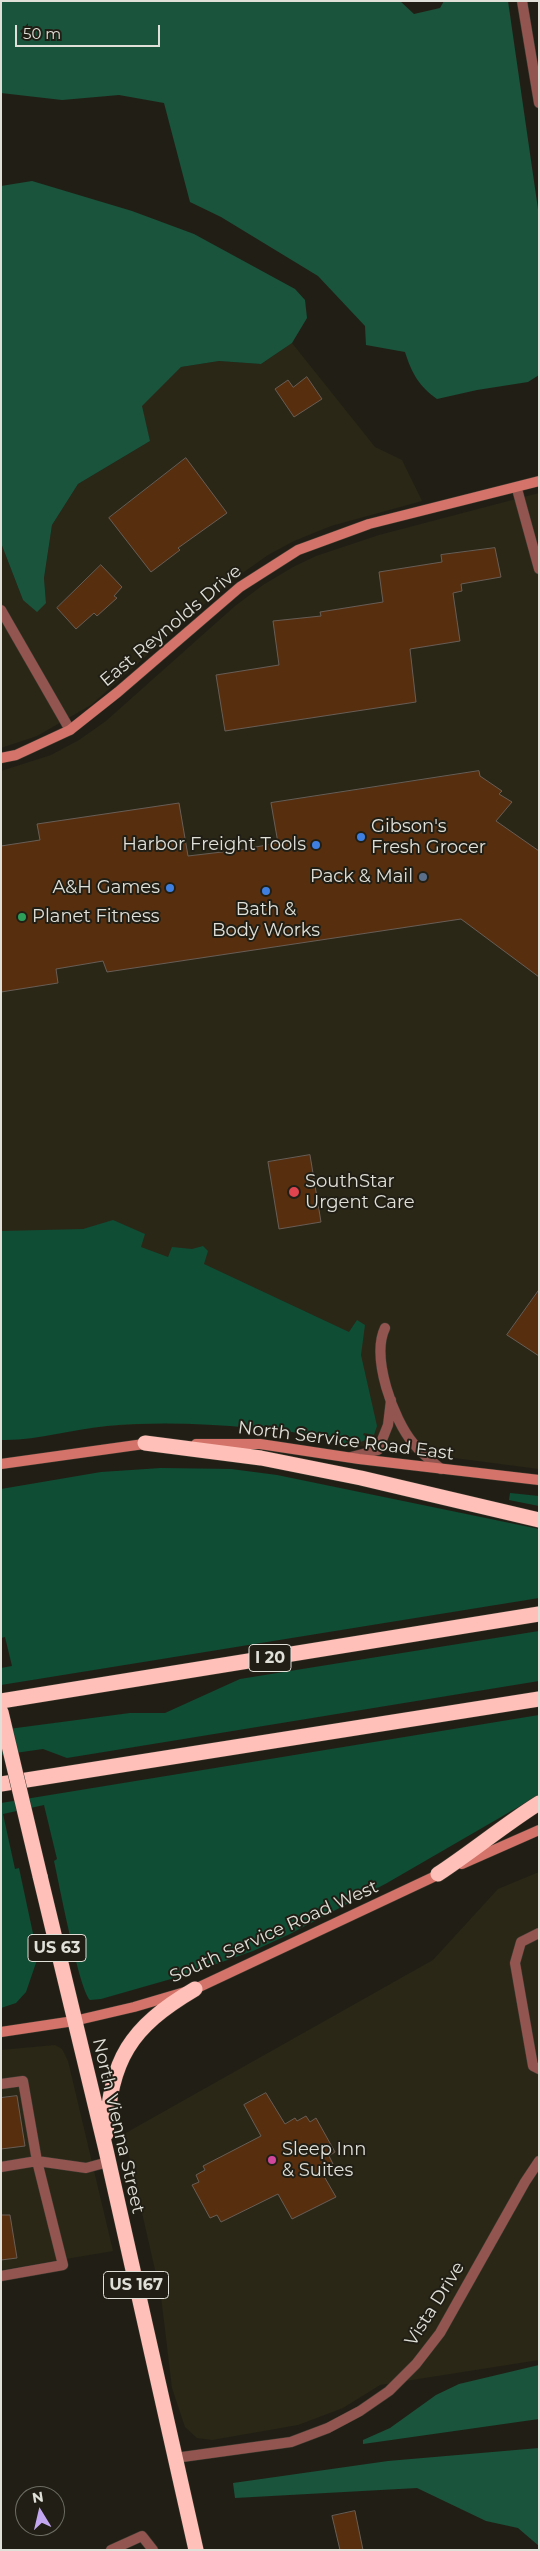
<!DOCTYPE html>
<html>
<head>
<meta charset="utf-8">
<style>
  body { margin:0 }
  #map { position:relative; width:540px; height:2551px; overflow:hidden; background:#211f15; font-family:Montserrat,sans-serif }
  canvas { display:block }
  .frame { position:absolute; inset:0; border:2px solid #e0dfd8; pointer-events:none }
  .north { position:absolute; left:15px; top:2486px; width:50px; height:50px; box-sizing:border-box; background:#211f15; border:1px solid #6d6c63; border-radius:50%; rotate:351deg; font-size:14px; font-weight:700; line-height:20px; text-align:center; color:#e0dfd8 }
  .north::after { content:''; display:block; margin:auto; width:18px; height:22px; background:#c4a7f1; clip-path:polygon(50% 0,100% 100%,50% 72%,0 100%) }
  .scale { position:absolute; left:15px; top:25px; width:145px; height:22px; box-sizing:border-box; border:2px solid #e0dfd8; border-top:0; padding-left:6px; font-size:15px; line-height:18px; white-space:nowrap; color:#e0dfd8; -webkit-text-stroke:4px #211f15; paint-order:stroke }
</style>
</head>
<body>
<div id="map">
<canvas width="540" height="2551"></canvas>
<div class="frame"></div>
<div class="north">N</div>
<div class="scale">50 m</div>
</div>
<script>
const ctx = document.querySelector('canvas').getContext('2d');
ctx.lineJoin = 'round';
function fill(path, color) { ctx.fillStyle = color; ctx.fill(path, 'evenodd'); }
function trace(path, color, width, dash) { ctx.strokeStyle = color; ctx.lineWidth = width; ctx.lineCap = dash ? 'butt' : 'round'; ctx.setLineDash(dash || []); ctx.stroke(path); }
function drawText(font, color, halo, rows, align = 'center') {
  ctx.font = font + ' Montserrat,sans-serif'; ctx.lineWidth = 4; ctx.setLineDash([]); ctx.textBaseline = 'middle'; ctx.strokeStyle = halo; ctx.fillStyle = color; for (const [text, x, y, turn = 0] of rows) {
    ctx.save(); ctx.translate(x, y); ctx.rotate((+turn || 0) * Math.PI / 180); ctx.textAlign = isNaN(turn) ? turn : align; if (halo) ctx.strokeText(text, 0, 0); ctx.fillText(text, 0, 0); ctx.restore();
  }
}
const built = new Path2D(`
  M292 343 375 447 402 460 422 501 331 526 294 541 268 555 227 584 91 705 37 736 1 748V543L23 600 46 603 44 578 52 525 78 484 150 441 141 406 181 367 219 361 261 364Z
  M539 493V1469L339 1443V1438L237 1425 161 1423 108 1426 1 1440V771L51 755 79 740 106 721 235 606 263 585 293 567 316 556 379 535Z
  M539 1872V2360L380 2385 343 2408 298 2425 212 2440 197 2438 185 2427 172 2388 161 2296 124 2134 433 1960 498 1889Z
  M55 2045 62 2049 68 2061 113 2251 1 2270V2050Z`);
const green = new Path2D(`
  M113 1220 145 1234 141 1247 168 1257 172 1247 192 1249 203 1246 208 1251 204 1264 349 1332 357 1320 365 1325 361 1355 377 1426 374 1435 364 1433 363 1435 371 1438 358 1443H339V1438C262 1428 185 1419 107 1426 72 1429 37 1441 1 1440V1231L83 1229Z
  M161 1468 231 1469 277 1475 539 1529V1598L1 1685V1668L12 1666 5 1637 1 1638V1489L101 1472Z
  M510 1493 539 1496V1506L509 1500Z
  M539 1631V1681L67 1758 43 1749 1 1755V1730L130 1713H165L240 1679Z
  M539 1715V1795L387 1883 290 1934 253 1951 185 1975 101 1999 90 2000C79 1989 59 1883 54 1861L57 1859 44 1805 3 1814 15 1869 19 1868 38 1957 26 1992 16 2003 1 2008V1803Z`);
const forest = new Path2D(`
  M1 1H400L414 14 440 8 444 1H508L539 216V375L528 382 477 390 437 399C419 386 412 374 405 352L366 345 365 326 318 276 221 217 190 202 164 103 119 95 62 100 1 93Z
  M32 181 132 211 194 234 295 289 305 300 307 318 292 343 261 364 219 361 181 367 142 406 150 441 78 484 52 525 44 578 46 603 37 612 23 600 1 543V186Z
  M539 2365V2419L363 2444V2440L390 2428 436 2395 459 2384Z
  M539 2448V2546L518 2528 486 2521 417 2488 235 2498 233 2483 388 2461Z`);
const building = new Path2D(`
  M307 377 322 399 294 417 275 389 288 380 293 387Z
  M186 458 227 513 178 548 180 550 151 572 109 518Z
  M495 548 501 577 461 584 462 591 453 593 460 641 410 649 416 702 225 731 216 675 279 665 273 621 321 616 320 612 383 602 379 572 442 562 441 555Z
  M101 565 122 587 114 596 117 598 97 616 94 613 76 629 57 608Z
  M479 771 480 776 502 791 499 794 512 802 496 821 539 851V977L461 919 107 972 103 961 56 969 58 983 1 992V846L40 840 37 824 179 803 188 856 239 850 278 843 271 803Z
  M310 1155 321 1222 279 1229 268 1162Z
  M539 1290V1356L507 1335Z
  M266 2093 285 2124 295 2118 297 2121 306 2116 310 2122 316 2118 335 2152 329 2156 333 2164 321 2171 336 2197 292 2219 278 2194 221 2222 217 2215 210 2218 192 2185 199 2182 196 2175 205 2170 203 2166 261 2136 244 2105Z
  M17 2096 25 2146 1 2149V2098Z
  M1 2215H10L17 2258 1 2260Z
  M355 2511 363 2550H340L332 2516Z`);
const lane = new Path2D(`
  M522 1 539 103
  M517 489 539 569
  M1 610 70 730
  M385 1328C371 1357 393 1419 413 1443 421 1453 431 1461 441 1469
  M351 1457 378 1450 388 1425 391 1400
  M539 1933 521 1942 515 1963 533 2066 539 2069
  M1 2084 23 2081 37 2161 1 2167
  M1 2276 63 2265 37 2161 86 2168 108 2162
  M111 2550 142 2536 153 2550`);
const street = new Path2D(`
  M175 2458 291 2442 328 2428 360 2411 389 2391 416 2364 440 2333 525 2182 539 2161`);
const secondary = new Path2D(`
  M1 758 16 755 70 730 118 692 240 587 298 550 369 524 539 481
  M196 1444H260L359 1459 539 1480
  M1 1464 151 1443
  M462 1864 539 1830
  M1 2032 74 2021 134 2007 195 1989 444 1872`);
const highway = new Path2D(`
  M145 1443 261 1458 361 1478 539 1520
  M1 1701 539 1614
  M1 1784 539 1699
  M438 1874C473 1851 504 1825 539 1803
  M40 1876 106 2150 196 2550
  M106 2134C111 2059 129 2028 195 1989`);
const highwayBridge = new Path2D(`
  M1 1712 40 1876`);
const markers = [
  [361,837,5,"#3f7fe0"],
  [316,845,5,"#3f7fe0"],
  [423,877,5,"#5c6f8a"],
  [170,888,5,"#3f7fe0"],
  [266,891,5,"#3f7fe0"],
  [22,917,5,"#2e9e5b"],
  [294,1192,6,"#e0444e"],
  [272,2160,5,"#d1479c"]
];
const shields = [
  [270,1658,42],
  [57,1948,58],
  [136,2285,65]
];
const shieldNames = [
  ["I 20",270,1658],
  ["US 63",57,1948],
  ["US 167",136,2285]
];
const streetNames = [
  ["East Reynolds Drive",171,626,-40],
  ["North Service Road East",346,1441,7],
  ["South Service Road West",274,1932,-24],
  ["North Vienna Street",118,2126,77],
  ["Vista Drive",435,2304,-58]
];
const poiNames = [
  ["Gibson's",371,827],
  ["Fresh Grocer",371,848],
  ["Harbor Freight Tools",306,845,"right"],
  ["Pack & Mail",413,877,"right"],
  ["A&H Games",160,888,"right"],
  ["Bath &",266,910,"center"],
  ["Body Works",266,931,"center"],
  ["Planet Fitness",32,917],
  ["SouthStar",305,1182],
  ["Urgent Care",305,1203],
  ["Sleep Inn",282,2150],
  ["& Suites",282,2171]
];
fill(built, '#2a2717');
fill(green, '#0f4d35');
fill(forest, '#1a543c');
fill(building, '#572f0f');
trace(building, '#685d55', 1);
trace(lane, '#3c3a30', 11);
trace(street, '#3c3a30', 11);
trace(secondary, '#3c3a30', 11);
trace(highway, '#3c3a30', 16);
trace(lane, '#92554f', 10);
trace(street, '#92554f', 10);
trace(secondary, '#d47369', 10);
trace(highway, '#fec0b8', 15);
trace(highwayBridge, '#3c3a30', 16, []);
trace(highwayBridge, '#fec0b8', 15);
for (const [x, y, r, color] of markers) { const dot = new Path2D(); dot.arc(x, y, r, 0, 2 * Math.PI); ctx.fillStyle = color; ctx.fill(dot); trace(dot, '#211f15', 2); }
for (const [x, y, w] of shields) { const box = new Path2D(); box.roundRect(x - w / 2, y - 13.5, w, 27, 4); ctx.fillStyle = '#211f15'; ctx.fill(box); trace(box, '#e0dfd8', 1); }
drawText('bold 16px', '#e0dfd8', null, shieldNames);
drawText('18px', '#e0dfd8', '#211f15', streetNames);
drawText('18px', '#e0dfd8', '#211f15', poiNames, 'left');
</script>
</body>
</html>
